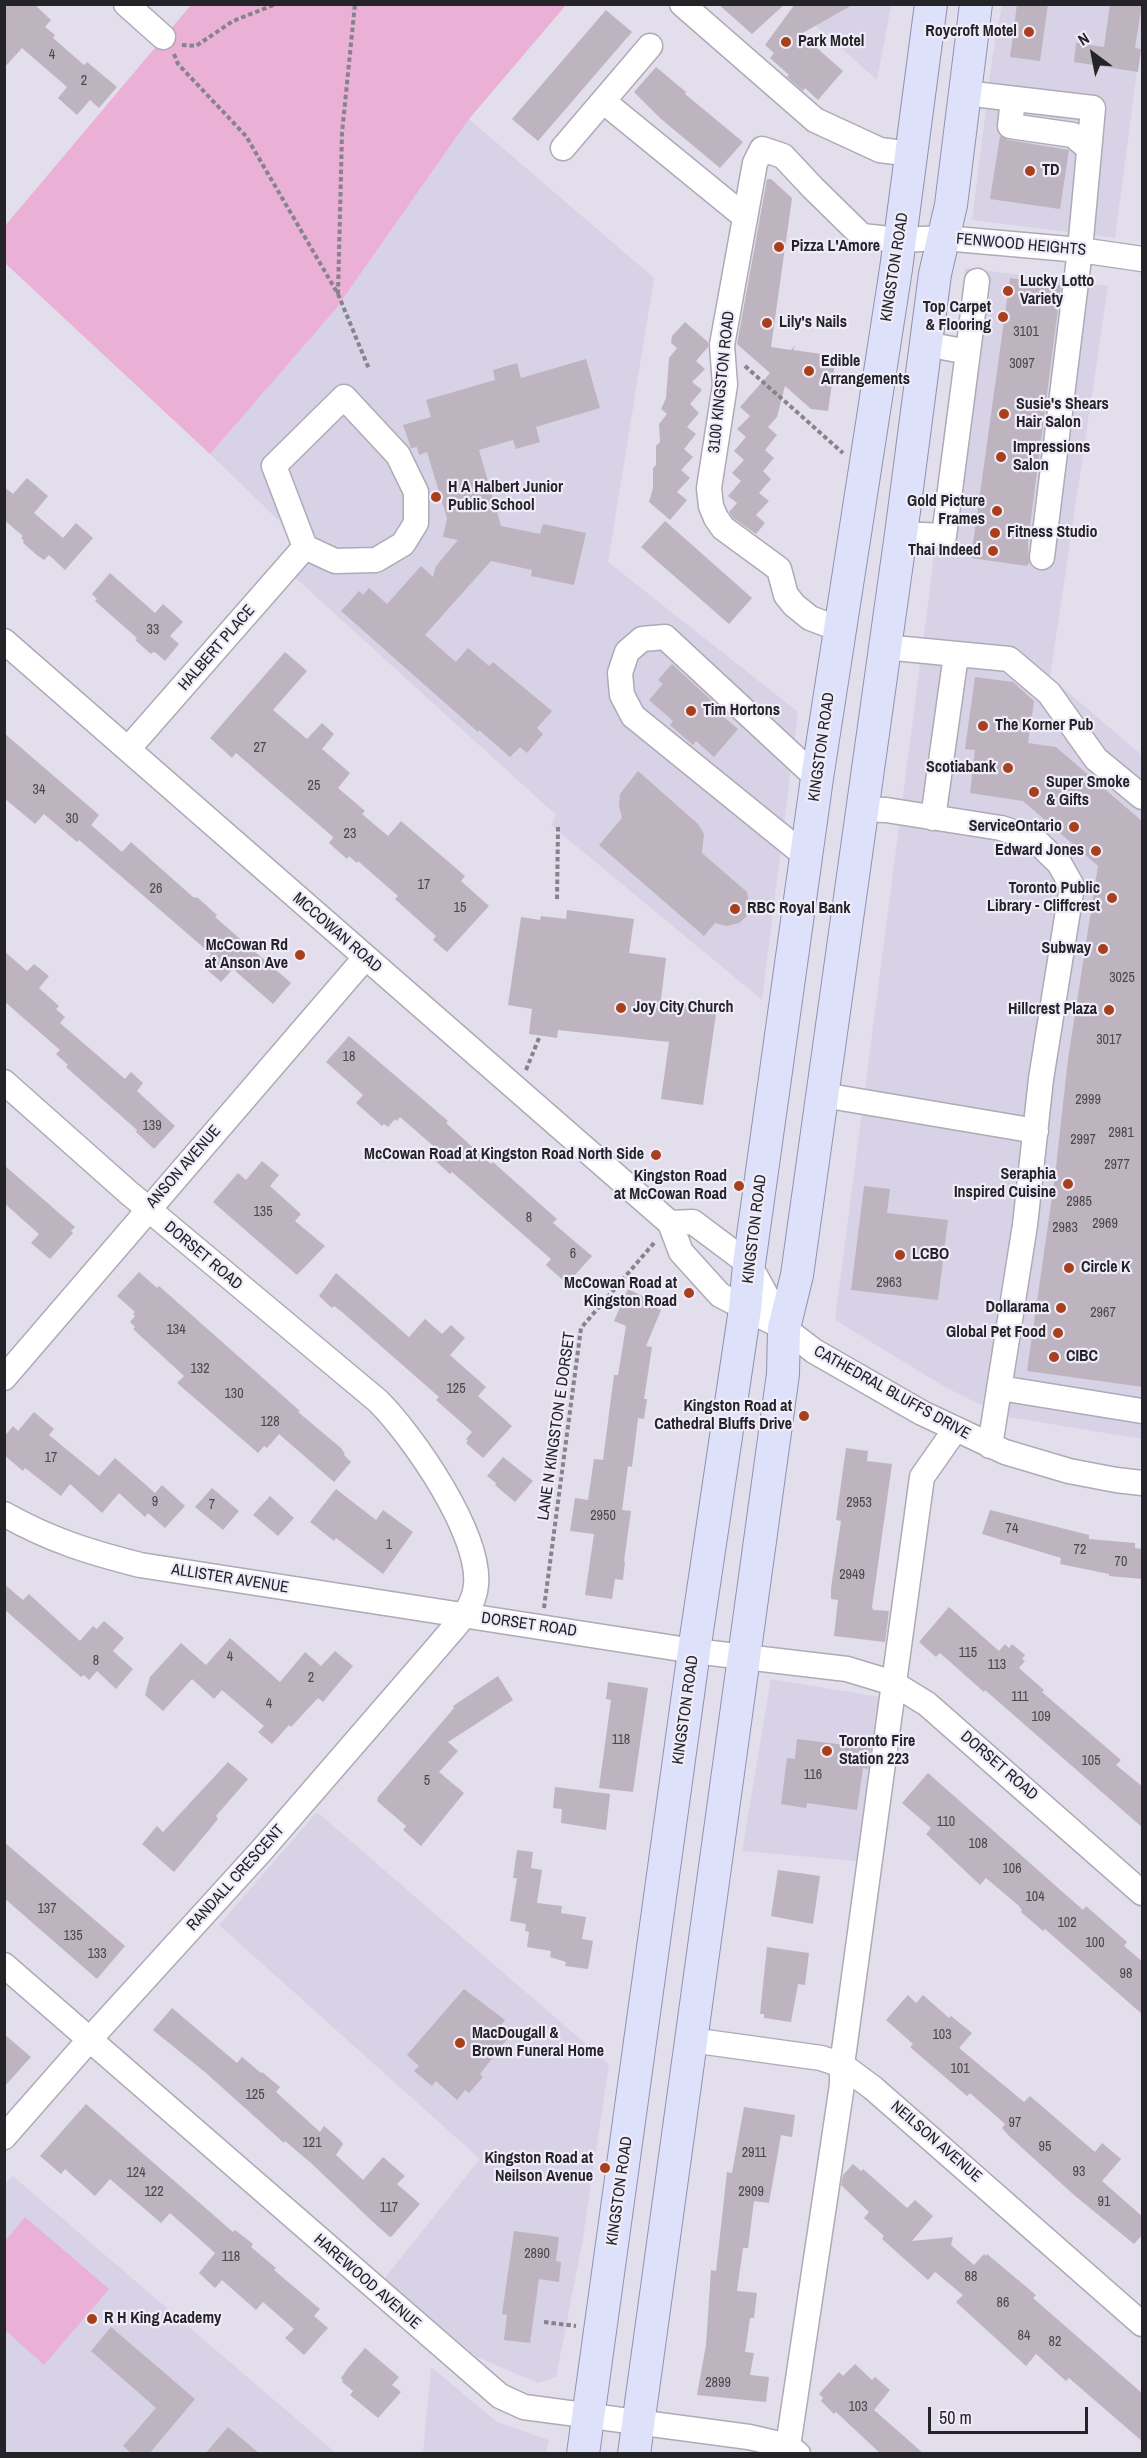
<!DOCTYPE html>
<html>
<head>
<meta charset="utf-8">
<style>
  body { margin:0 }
  #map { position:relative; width:1147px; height:2458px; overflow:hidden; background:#e2deeb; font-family:"Archivo Narrow",sans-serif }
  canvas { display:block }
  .frame { position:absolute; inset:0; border:6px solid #242327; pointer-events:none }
  .north { position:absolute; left:1063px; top:24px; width:60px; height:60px; -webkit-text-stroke:4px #efebf9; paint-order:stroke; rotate:328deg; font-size:16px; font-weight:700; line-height:24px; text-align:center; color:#242327 }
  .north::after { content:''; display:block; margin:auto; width:21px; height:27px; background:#242327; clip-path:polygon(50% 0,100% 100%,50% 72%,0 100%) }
  .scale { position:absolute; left:928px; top:2407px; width:160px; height:27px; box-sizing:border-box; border:3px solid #242327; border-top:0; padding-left:8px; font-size:18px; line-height:21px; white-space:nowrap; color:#242327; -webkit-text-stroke:4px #efebf9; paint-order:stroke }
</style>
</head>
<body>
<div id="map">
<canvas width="1147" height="2458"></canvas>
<div class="frame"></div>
<div class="north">N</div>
<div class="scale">50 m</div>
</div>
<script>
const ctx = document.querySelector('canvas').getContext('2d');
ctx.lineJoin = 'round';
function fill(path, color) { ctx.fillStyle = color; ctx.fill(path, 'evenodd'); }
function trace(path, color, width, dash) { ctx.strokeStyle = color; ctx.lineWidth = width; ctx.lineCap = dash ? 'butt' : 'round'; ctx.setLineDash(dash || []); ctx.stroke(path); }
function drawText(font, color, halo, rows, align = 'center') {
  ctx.font = font + ' "Archivo Narrow",sans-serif'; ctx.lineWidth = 4.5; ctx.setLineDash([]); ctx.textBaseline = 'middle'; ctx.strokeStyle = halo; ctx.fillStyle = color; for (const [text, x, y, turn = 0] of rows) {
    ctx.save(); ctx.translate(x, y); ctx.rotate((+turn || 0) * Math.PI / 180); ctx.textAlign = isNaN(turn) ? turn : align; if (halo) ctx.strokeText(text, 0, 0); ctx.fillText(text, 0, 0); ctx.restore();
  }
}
const built = new Path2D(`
  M793 5H891L877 80Z
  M1002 5H1142V34L1115 238 972 220 992 60Z
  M469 119 654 278 608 562 798 712 762 1000 551 825 556 815 279 563 298 539 210 454 335 310Z
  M965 268 1108 286 1050 677 1142 755V1439L1003 1416 945 1387 835 1320 931 580Z
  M771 1679 892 1699 869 1862 742 1851Z
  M317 1812 609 2064 582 2244 556 2377 538 2383 477 2357 384 2279 480 2159 219 1925Z
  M13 2176 336 2453H5L4 2185Z
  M431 2367 497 2422 549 2440 546 2453H423Z`);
const green = new Path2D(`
  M191 5H566L469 119 335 310 210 454 5 263 4 227Z
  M25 2217 109 2289 44 2365 5 2330V2241Z`);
const building = new Path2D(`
  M4 4H34L51 20 45 27 55 35 53 38 84 65 87 62 117 87 99 108 90 100 77 115 58 98 67 87 22 48 4 68Z
  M718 4H785L752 34Z
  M795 4H854L801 34 843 71 818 100 805 88 803 91 787 77 789 75 770 58 774 53 765 45Z
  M1017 4H1048L1040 61 1010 57Z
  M1110 4H1142L1135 48 1141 49 1138 72 1074 62 1076 43 1104 47Z
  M606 10 632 32 538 141 512 119Z
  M656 67 686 92 685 94 743 142 720 168 661 119 634 92Z
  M1000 136 1008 140 1069 150 1060 209 990 199Z
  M767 179H771L792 198 771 347 791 350 795 345 793 350 836 356 828 411 811 409 785 386 777 417 768 427 777 435 765 450 774 458 763 471 771 479 759 493 769 501 756 515 765 523 756 534 733 518 729 512 737 503 728 496 741 481 732 473 744 460 734 451 746 437 737 429 750 416 740 407 770 373 737 344Z
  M1010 278 1061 285 1028 542 1029 563 1027 566 971 558Z
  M685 322 708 342V347L696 361 705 369 692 382 702 390 690 404 699 413 687 427 696 434 684 449 693 457 681 470 690 478 677 492 687 500 670 520 649 502 653 488V468L656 465V446L660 442 659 424 667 414 661 409 666 398 669 358 677 348 671 343 672 336Z
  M586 359 600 408 536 427 540 442 516 449 513 440 479 450 501 526 540 534 543 524 586 533 574 585 531 576 532 570 491 561 425 635 456 662 468 648 489 666 493 662 552 711 537 728 543 734 527 753 520 747 510 757 479 730 478 732 341 611 359 591 363 595 369 588 387 604 421 566 433 577 436 566 458 540 443 537 447 518 427 452 419 455 417 447 411 448 403 425 431 417 426 400 495 380 493 370 517 363 521 378Z
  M27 478 48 496 34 513 63 538 76 523 93 538 65 570 49 555 44 560 38 556 23 543 24 541 21 538 23 536 4 520V487L13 494Z
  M665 521 752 598 729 624 641 547Z
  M110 573 155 613 163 604 183 622 170 636 179 644 165 661 156 653 153 652 151 654 135 640 137 638 95 601 97 599 92 594Z
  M285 652 307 671 273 710 307 739 322 723 334 734 322 749 350 773 338 788 365 811 362 814 388 836 401 821 465 876 461 881 489 906 447 952 433 940 436 936 395 899 398 896 358 861 357 863 349 856 347 859 329 843 333 838 332 836 236 753 232 758 210 738Z
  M672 664 722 710 719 713 738 729 714 757 696 741 693 745 670 725 673 721 649 700 663 684 658 680Z
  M975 677 1013 682 1034 701 1028 743 1056 747 1143 822V1387L1027 1371 1055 1176 1068 1059 1098 866 1023 801 970 793 975 750 965 749Z
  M4 733 99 815 91 825 122 852 131 842 193 897 198 898 217 915 215 917 291 983 273 1004 233 969 221 982 202 965 211 954 79 840 77 842 44 814 35 824 4 798Z
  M638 771 698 824 704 834 702 853 747 892 750 908 747 916 739 923 727 926 715 923 704 936 599 845 622 818 619 806 620 794Z
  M567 910 634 919 629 953 666 958 661 999 717 1007 703 1105 661 1099 669 1042 558 1030 557 1038 529 1034 532 1009 508 1005 521 917 540 920 541 916 566 919Z
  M4 951 27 971 34 964 49 976 39 988 59 1006 56 1009 65 1017 60 1023 125 1079 131 1072 143 1083 137 1091 175 1126 154 1149 136 1132 137 1130 66 1067 68 1065 56 1054 60 1050 4 1001Z
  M349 1036 448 1121 446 1123 491 1164 493 1162 503 1171 557 1219 553 1223 592 1256 567 1284 546 1265 551 1259 452 1172 450 1174 432 1158 438 1150 400 1117 397 1121 395 1119 388 1127 384 1124 382 1126 356 1103 363 1095 326 1062Z
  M262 1161 279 1175 270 1186 301 1214 295 1221 325 1246 297 1275 213 1202 238 1173 246 1180Z
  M4 1165 75 1227 71 1231 73 1233 50 1259 31 1243 39 1234 4 1203Z
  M864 1186 890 1189 887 1213 948 1220 938 1300 851 1290Z
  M139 1272 157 1288 159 1286 300 1411 298 1412 341 1448 345 1454 344 1455 351 1462 334 1482 279 1434 267 1448 264 1446 258 1453 177 1383 184 1376 133 1329 135 1327 130 1322 135 1316 133 1314 135 1312 117 1296Z
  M336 1273 409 1337 425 1319 442 1334 451 1325 465 1338 450 1355 486 1387 478 1396 512 1426 483 1458 466 1443 468 1441 466 1439 472 1432 436 1400 439 1397 342 1312 334 1306 332 1308 319 1296Z
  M628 1289 646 1298 644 1303 661 1310 646 1346 652 1347 644 1399H647L644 1419 638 1418 632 1467 628 1466 622 1510 631 1511 624 1561 625 1562 623 1580 615 1579 612 1599 585 1595 594 1534 570 1531 575 1498 588 1500 594 1459 603 1460 614 1375H618L626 1326 614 1321Z
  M34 1412 54 1429 49 1435 99 1476 115 1458 155 1493 162 1485 185 1506 165 1528 148 1513 145 1517 119 1493 102 1513 70 1484 61 1496 25 1468 23 1471 4 1455V1437L13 1426 18 1431Z
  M846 1448 868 1451 867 1461 892 1464 872 1607 873 1610 889 1611 885 1642 834 1636 838 1600 831 1599V1588L841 1521 836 1520Z
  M503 1457 533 1481 515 1502 495 1485 496 1483 487 1476Z
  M212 1488 239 1511 223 1530 195 1507Z
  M336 1489 376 1520 383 1510 413 1532 383 1574 336 1538 334 1541 310 1522Z
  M270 1496 294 1518 278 1536 253 1515Z
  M990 1510 1089 1535V1539L1135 1543V1548L1143 1549V1579L1109 1576V1574L1060 1564 1061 1558 982 1534Z
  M4 1584 23 1600 29 1594 80 1641 93 1626 97 1629 104 1621 124 1638 113 1651 133 1669 116 1689 97 1671 89 1680 84 1675 81 1677 4 1609Z
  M949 1607 999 1651 1005 1644 1009 1648 1012 1644 1025 1655 1022 1659 1025 1661 1019 1668 1044 1690 1042 1692 1121 1760 1116 1765 1143 1787V1828L985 1690 984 1692 940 1653 936 1657 919 1642Z
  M230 1638 280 1682 305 1652 321 1666 335 1651 353 1666 323 1702 318 1698 291 1727 289 1725 272 1744 258 1732 264 1726 222 1690 214 1699 192 1679 163 1711 145 1695 150 1677 181 1643 206 1665Z
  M498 1676 513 1700 448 1742 458 1751 439 1772 464 1793 421 1846 403 1830 406 1826 377 1801 378 1797 454 1708 453 1706Z
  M608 1682 648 1688 633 1792 599 1788 611 1700 606 1699Z
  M864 1738 872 1739 868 1769 863 1768 857 1810 807 1803 806 1808 781 1804 787 1758 795 1759 797 1739 862 1747Z
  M228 1762 248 1779 216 1816 218 1819 209 1830 174 1872 142 1844 157 1826 163 1832Z
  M928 1773 1083 1910 1086 1906 1127 1942 1124 1946 1143 1962V2015L1045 1929 1043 1931 1021 1912 1022 1910 1018 1905 986 1878 980 1885 926 1834 931 1828 902 1803Z
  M555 1787 610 1794 606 1830 561 1823 562 1809 553 1808Z
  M4 1842 125 1946 97 1979 4 1898Z
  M517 1850 533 1852 531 1868 542 1870 537 1903 562 1906 561 1913 586 1917 582 1939 593 1941 588 1969 565 1966 566 1962 550 1957 551 1951 527 1947 529 1932 525 1931 526 1924 510 1921 517 1878H513Z
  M778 1870 820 1876 813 1924 771 1916Z
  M767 1947 809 1953 805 1985 798 1984 791 2022 764 2018V2014H760Z
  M464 1989 505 2020 498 2029 508 2038 480 2074 483 2077 469 2093 465 2090 457 2100 436 2081 432 2086 414 2071 419 2066 407 2055Z
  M908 1995 916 2003 923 1995 949 2018 951 2016 972 2033 959 2048 1024 2102 1030 2096 1095 2152 1102 2143 1121 2159 1102 2181 1143 2217V2234L1134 2244 1074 2195 1009 2136 1002 2128 1005 2124 970 2093 967 2096 910 2047 913 2044 886 2020Z
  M172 2008 237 2063 242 2057 261 2073 262 2072 280 2087 276 2092 320 2132 324 2126 341 2141 343 2144 336 2155 363 2180 383 2157 405 2176 397 2184 420 2204 392 2236 390 2237 373 2222 311 2163 285 2141 284 2143 206 2073 153 2030Z
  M4 2034 31 2057 4 2087Z
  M86 2104 233 2232 235 2230 253 2244 251 2247 276 2268 274 2270 320 2309 314 2316 328 2328 304 2355 285 2338 294 2329 263 2302 256 2310 222 2280 215 2288 199 2273 215 2253 170 2213 161 2223 110 2179 95 2196 65 2169 61 2174 40 2156Z
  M744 2107 795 2115 792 2137 781 2135 769 2203 754 2201 748 2248H743L737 2291 757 2293 754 2318H750L745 2352 754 2353 750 2375 769 2377 766 2402 697 2395 706 2345 711 2270 716 2271 727 2172 732 2173Z
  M853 2164 861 2171 863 2169 907 2208 915 2200 933 2216 912 2241 953 2237 951 2245 974 2265 984 2254 986 2256 987 2254 1036 2295 1033 2298 1143 2394V2442L1069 2378 1066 2381 1036 2354 1026 2366 956 2302 963 2295 935 2272 928 2280 882 2239 884 2236 864 2218 869 2212 841 2185 843 2175Z
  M514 2231 559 2237 556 2261 561 2262 559 2282 539 2279 530 2343 504 2340 507 2315 502 2314Z
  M111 2327 195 2399 149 2454H132L123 2446 156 2408 91 2351Z
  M365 2348 399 2377 392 2385 401 2392 378 2418 350 2395 353 2391 342 2382 343 2380 341 2378 348 2368Z
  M855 2364 872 2380 875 2377 890 2390 874 2410 924 2454H881L836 2412 834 2414 821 2401 823 2398 819 2394 839 2372 843 2376Z
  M228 2427 260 2454H205Z`);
const path = new Path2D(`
  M182 45 196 46 233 21 276 4
  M174 54 178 64 246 136 338 294 369 369
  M338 294 342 133 355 4
  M745 366 843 453
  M557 899 558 827
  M526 1070 539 1038
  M544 1608 581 1328 654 1243
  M544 2322 576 2326`);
const minor = new Path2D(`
  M126 4 163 37
  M682 4 815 120 880 150 911 154
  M965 93 1093 108 1080 250 1042 557
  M1013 99 1010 126 1073 135 1088 148
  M603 101 745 217
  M563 148 650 46
  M968 352 977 281
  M344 397 398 455 416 492V523L403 544 376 560 335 561 305 547 274 466Z
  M901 534 944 536 968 352 926 344
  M839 629 810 618 794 605 786 595 779 569 723 528 716 518 711 506 709 488 725 385 722 345 755 163 762 149 783 156 813 188 862 236 899 240 944 238 1080 250 1142 259
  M4 641 670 1223 681 1252 720 1295 784 1328 814 1351 922 1413 1005 1452 1069 1471 1116 1480 1142 1483
  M884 647 1009 659 1049 693 1096 759 1142 797
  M128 749 305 547
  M861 809 886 810 1001 828 1034 839 1059 863 1072 886 1041 1079 1025 1225 990 1446
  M933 818 956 655
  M807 857 633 716 622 695 620 673 627 652 642 639 665 637 817 778
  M4 1082 129 1193 378 1401C413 1436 481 1534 476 1585 474 1609 455 1626 441 1643L262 1850 90 2039 4 2137
  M823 1095 1036 1131
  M670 1223 693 1222 749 1264 784 1328
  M4 1378 365 958
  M1000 1388 1142 1411
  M4 1514C50 1540 89 1552 140 1565L694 1651 847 1669 893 1683 927 1704 1142 1893
  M4 1965 500 2396 524 2407 749 2437 788 2446 798 2454
  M691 2040 821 2058 842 2065 873 2088 1142 2324
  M788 2446 842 2085V2065L922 1477 955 1430`);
const major = new Path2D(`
  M583 2454 694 1651 745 1309 749 1264 817 778 896 269 931 4
  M634 2454 783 1374 784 1328 797 1275 901 534 935 274 951 205 976 4`);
const markers = [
  [1029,32,6,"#a8401e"],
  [786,42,6,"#a8401e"],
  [1030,171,6,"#a8401e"],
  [779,247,6,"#a8401e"],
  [1008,291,6,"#a8401e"],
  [1003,317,6,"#a8401e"],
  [767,323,6,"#a8401e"],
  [809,371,6,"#a8401e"],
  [1004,414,6,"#a8401e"],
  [1001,457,6,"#a8401e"],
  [436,497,6,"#a8401e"],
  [997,511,6,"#a8401e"],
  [995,533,6,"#a8401e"],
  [993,551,6,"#a8401e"],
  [691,711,6,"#a8401e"],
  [983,726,6,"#a8401e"],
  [1008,768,6,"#a8401e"],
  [1034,792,6,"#a8401e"],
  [1074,827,6,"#a8401e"],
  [1096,851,6,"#a8401e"],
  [1112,898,6,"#a8401e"],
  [735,909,6,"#a8401e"],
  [1103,949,6,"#a8401e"],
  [300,955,6,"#a8401e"],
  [621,1008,6,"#a8401e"],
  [1109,1010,6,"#a8401e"],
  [656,1155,6,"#a8401e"],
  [1068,1184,6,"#a8401e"],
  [739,1186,6,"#a8401e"],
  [900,1255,6,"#a8401e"],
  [1069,1268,6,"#a8401e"],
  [689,1293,6,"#a8401e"],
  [1061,1308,6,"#a8401e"],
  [1058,1333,6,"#a8401e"],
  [1054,1357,6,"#a8401e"],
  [804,1416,6,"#a8401e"],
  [827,1751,6,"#a8401e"],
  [460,2043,6,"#a8401e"],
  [605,2168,6,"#a8401e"],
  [92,2319,6,"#a8401e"]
];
const numberNames = [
  ["4",52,55],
  ["2",84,81],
  ["3101",1026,332],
  ["3097",1022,364],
  ["33",153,630],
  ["27",260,748],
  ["25",314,786],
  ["34",39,790],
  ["30",72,819],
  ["23",350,834],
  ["17",424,885],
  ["26",156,889],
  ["15",460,908],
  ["3025",1122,978],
  ["3017",1109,1040],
  ["18",349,1057],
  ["2999",1088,1100],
  ["139",152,1126],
  ["2981",1121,1133],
  ["2997",1083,1140],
  ["2977",1117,1165],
  ["2985",1079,1202],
  ["135",263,1212],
  ["8",529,1218],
  ["2969",1105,1224],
  ["2983",1065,1228],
  ["6",573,1254],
  ["2963",889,1283],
  ["2967",1103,1313],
  ["134",176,1330],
  ["132",200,1369],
  ["125",456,1389],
  ["130",234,1394],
  ["128",270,1422],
  ["17",51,1458],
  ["9",155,1502],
  ["2953",859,1503],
  ["7",212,1505],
  ["2950",603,1516],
  ["74",1012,1529],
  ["1",389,1545],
  ["72",1080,1550],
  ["70",1121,1562],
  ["2949",852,1575],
  ["115",968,1653],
  ["4",230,1657],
  ["8",96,1661],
  ["113",997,1665],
  ["2",311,1678],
  ["111",1020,1697],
  ["4",269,1704],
  ["109",1041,1717],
  ["118",621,1740],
  ["105",1091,1761],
  ["116",813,1775],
  ["5",427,1781],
  ["110",946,1822],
  ["108",978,1844],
  ["106",1012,1869],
  ["104",1035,1897],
  ["137",47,1909],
  ["102",1067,1923],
  ["135",73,1936],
  ["100",1095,1943],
  ["133",97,1954],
  ["98",1126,1974],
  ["103",942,2035],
  ["101",960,2069],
  ["125",255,2095],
  ["97",1015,2123],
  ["121",312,2143],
  ["95",1045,2147],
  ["2911",754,2153],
  ["93",1079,2172],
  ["124",136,2173],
  ["122",154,2192],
  ["2909",751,2192],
  ["91",1104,2202],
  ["117",389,2208],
  ["2890",537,2254],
  ["118",231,2257],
  ["88",971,2277],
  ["86",1003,2303],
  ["84",1024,2336],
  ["82",1055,2342],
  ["2899",718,2383],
  ["103",858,2407]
];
const poiNames = [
  ["Roycroft Motel",1017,32,"right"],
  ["Park Motel",798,42],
  ["TD",1042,171],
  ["Pizza L'Amore",791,247],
  ["Lucky Lotto",1020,282],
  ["Variety",1020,300],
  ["Top Carpet",991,308,"right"],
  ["& Flooring",991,326,"right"],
  ["Lily's Nails",779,323],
  ["Edible",821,362],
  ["Arrangements",821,380],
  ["Susie's Shears",1016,405],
  ["Hair Salon",1016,423],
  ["Impressions",1013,448],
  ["Salon",1013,466],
  ["H A Halbert Junior",448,488],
  ["Public School",448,506],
  ["Gold Picture",985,502,"right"],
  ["Frames",985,520,"right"],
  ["Fitness Studio",1007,533],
  ["Thai Indeed",981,551,"right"],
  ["Tim Hortons",703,711],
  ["The Korner Pub",995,726],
  ["Scotiabank",996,768,"right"],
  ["Super Smoke",1046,783],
  ["& Gifts",1046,801],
  ["ServiceOntario",1062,827,"right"],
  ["Edward Jones",1084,851,"right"],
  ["Toronto Public",1100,889,"right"],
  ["Library - Cliffcrest",1100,907,"right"],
  ["RBC Royal Bank",747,909],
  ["McCowan Rd",288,946,"right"],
  ["at Anson Ave",288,964,"right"],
  ["Subway",1091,949,"right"],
  ["Joy City Church",633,1008],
  ["Hillcrest Plaza",1097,1010,"right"],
  ["McCowan Road at Kingston Road North Side",644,1155,"right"],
  ["Seraphia",1056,1175,"right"],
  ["Inspired Cuisine",1056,1193,"right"],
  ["Kingston Road",727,1177,"right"],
  ["at McCowan Road",727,1195,"right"],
  ["LCBO",912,1255],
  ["Circle K",1081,1268],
  ["McCowan Road at",677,1284,"right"],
  ["Kingston Road",677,1302,"right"],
  ["Dollarama",1049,1308,"right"],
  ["Global Pet Food",1046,1333,"right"],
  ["CIBC",1066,1357],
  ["Kingston Road at",792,1407,"right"],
  ["Cathedral Bluffs Drive",792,1425,"right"],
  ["Toronto Fire",839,1742],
  ["Station 223",839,1760],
  ["MacDougall &",472,2034],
  ["Brown Funeral Home",472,2052],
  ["Kingston Road at",593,2159,"right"],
  ["Neilson Avenue",593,2177,"right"],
  ["R H King Academy",104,2319]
];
const streetNames = [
  ["FENWOOD HEIGHTS",1021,245,5],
  ["KINGSTON ROAD",895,267,-81],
  ["3100 KINGSTON ROAD",722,382,-84],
  ["HALBERT PLACE",217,648,-49],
  ["KINGSTON ROAD",822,747,-82],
  ["MCCOWAN ROAD",337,933,41],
  ["ANSON AVENUE",184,1167,-49],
  ["KINGSTON ROAD",755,1229,-83],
  ["DORSET ROAD",203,1256,40],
  ["CATHEDRAL BLUFFS DRIVE",892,1393,29],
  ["LANE N KINGSTON E DORSET",557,1426,-82],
  ["ALLISTER AVENUE",230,1579,9],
  ["DORSET ROAD",529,1625,8],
  ["KINGSTON ROAD",686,1710,-82],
  ["DORSET ROAD",999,1766,41],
  ["RANDALL CRESCENT",236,1878,-48],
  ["NEILSON AVENUE",936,2142,41],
  ["KINGSTON ROAD",620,2191,-82],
  ["HAREWOOD AVENUE",367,2282,41]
];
fill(built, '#d8d2e6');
fill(green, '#eab0d6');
fill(building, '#bdb4bf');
trace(minor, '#aeaab6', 27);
trace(major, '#8f92ae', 34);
trace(path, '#86838c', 4, [4.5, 3]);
trace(minor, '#fff', 24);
trace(major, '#dee1fa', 32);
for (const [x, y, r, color] of markers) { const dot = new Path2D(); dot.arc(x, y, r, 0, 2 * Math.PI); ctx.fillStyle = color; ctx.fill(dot); trace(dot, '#efebf9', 2); }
drawText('14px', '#4a474d', null, numberNames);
drawText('bold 16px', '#242327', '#efebf9', poiNames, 'left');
drawText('16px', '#242327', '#efebf9', streetNames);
</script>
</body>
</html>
